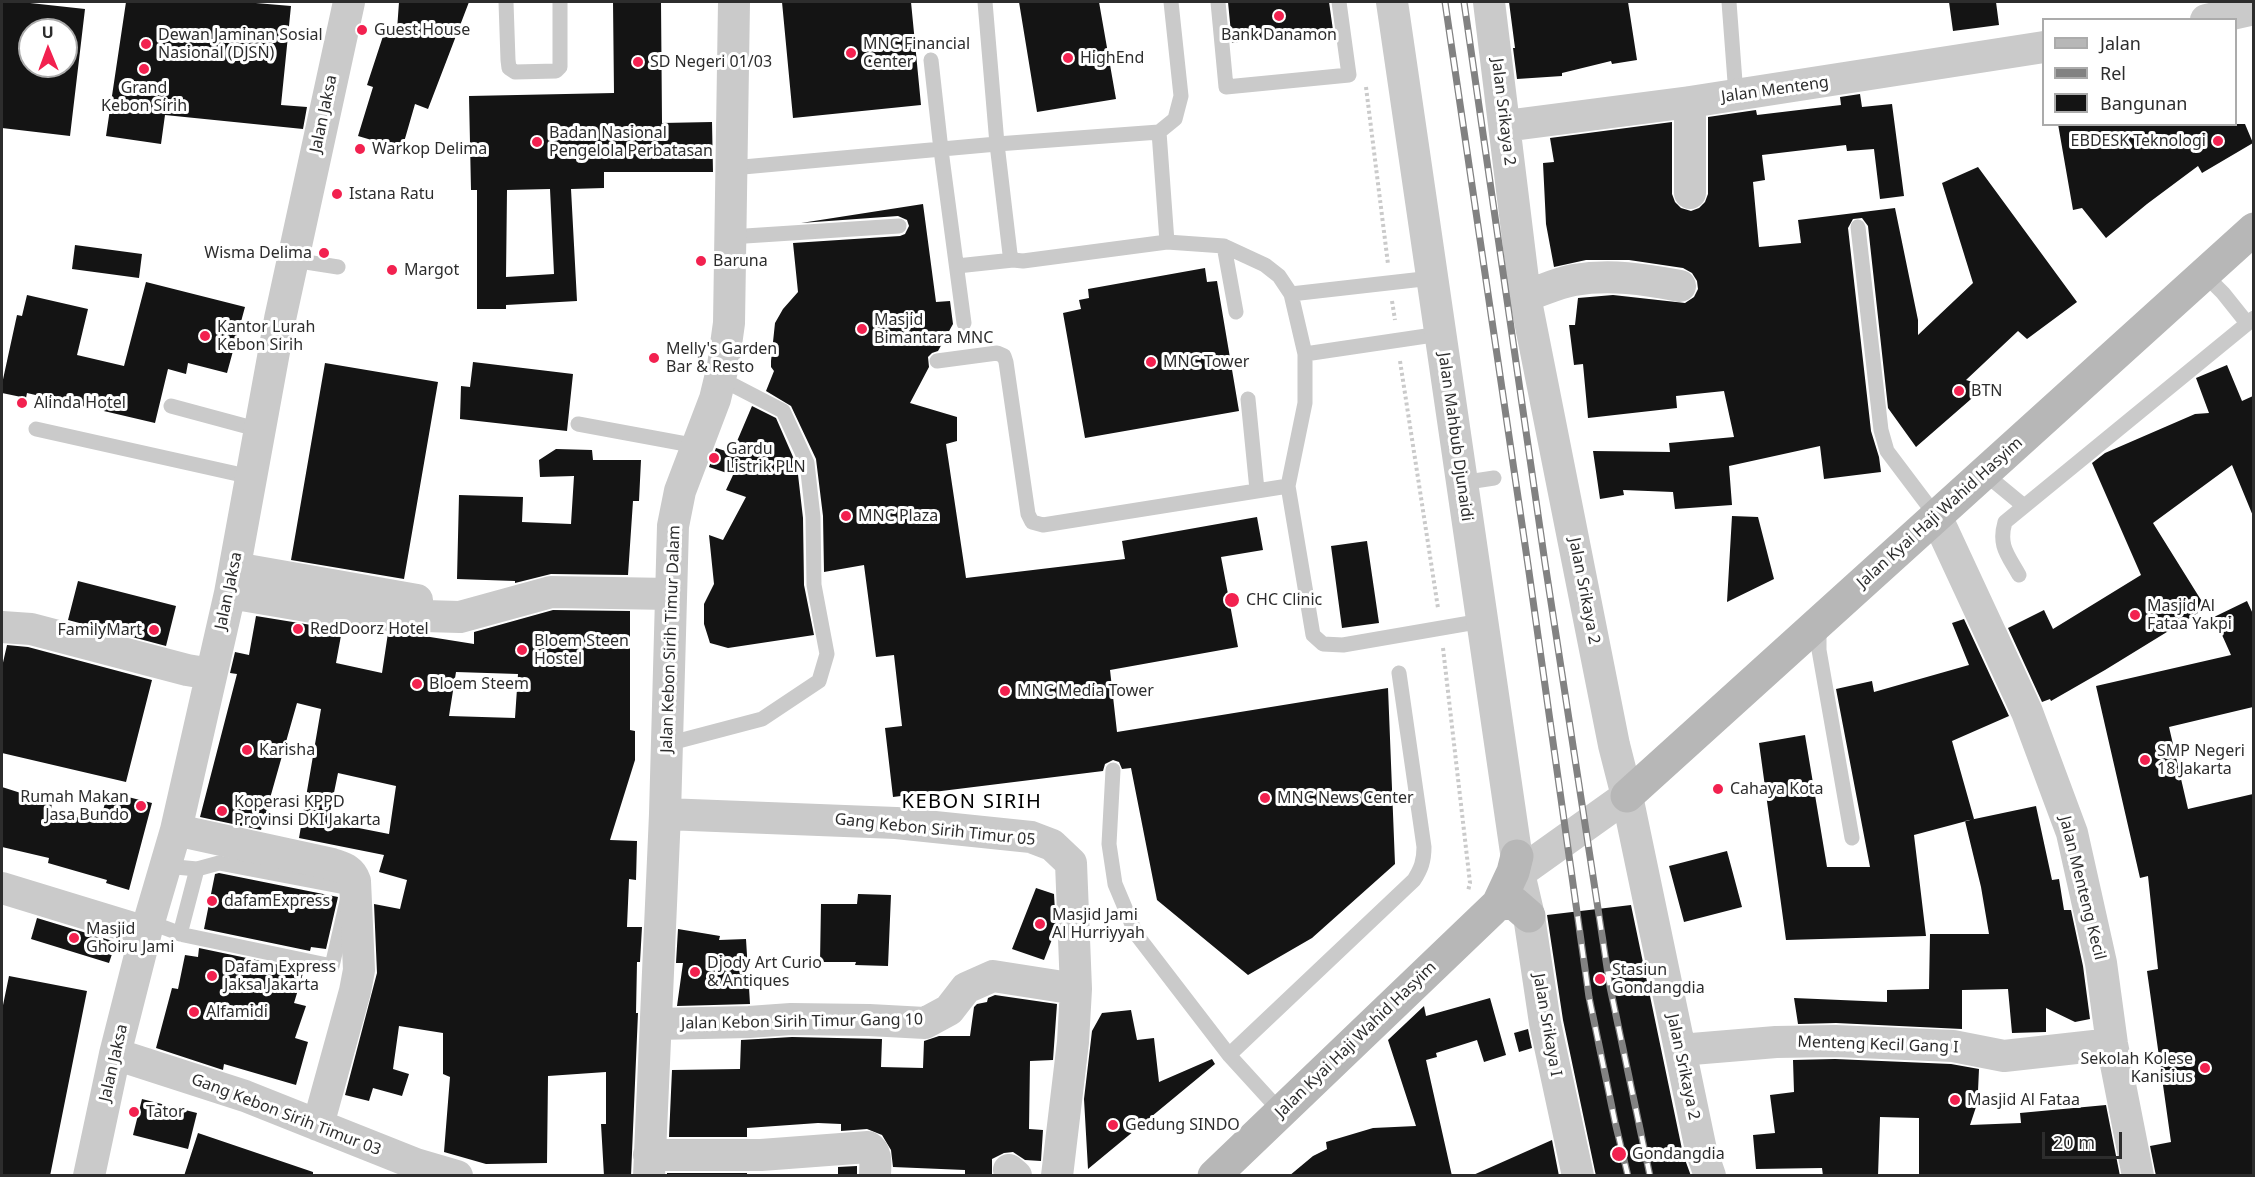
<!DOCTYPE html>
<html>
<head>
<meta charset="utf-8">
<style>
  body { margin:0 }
  #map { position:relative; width:2255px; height:1177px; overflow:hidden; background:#fff; font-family:"Noto Sans",sans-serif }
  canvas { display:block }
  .frame { position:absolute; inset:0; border:3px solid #2d2d2d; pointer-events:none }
  .legend { position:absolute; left:2042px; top:18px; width:195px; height:108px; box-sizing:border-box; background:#fff; border:2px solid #ababab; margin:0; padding:8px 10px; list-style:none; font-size:18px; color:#2d2d2d }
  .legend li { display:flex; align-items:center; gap:12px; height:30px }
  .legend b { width:30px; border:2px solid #ababab }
  .north { position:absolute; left:18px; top:18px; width:60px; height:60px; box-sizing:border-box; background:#fff; border:2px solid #ababab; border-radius:50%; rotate:359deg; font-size:16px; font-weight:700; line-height:24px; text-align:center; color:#2d2d2d }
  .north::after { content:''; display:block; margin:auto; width:21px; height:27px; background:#f2214f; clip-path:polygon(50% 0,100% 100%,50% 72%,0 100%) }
  .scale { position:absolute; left:2042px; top:1132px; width:80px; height:27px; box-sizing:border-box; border:3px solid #2d2d2d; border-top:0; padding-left:8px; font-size:18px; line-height:21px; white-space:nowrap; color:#2d2d2d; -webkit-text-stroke:4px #fff; paint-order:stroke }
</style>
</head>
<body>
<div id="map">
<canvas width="2255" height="1177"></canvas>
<div class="frame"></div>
<ul class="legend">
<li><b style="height:8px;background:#b7b7b7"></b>Jalan</li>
<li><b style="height:8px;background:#828282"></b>Rel</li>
<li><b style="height:16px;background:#141414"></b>Bangunan</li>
</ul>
<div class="north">U</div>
<div class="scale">20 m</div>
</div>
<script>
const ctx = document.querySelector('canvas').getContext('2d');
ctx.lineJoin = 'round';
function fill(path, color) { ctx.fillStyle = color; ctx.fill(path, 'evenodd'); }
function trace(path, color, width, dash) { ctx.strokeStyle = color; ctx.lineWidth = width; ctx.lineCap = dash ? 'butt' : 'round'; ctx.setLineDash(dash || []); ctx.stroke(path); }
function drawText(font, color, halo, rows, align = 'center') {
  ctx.font = font + ' "Noto Sans",sans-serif'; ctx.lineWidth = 6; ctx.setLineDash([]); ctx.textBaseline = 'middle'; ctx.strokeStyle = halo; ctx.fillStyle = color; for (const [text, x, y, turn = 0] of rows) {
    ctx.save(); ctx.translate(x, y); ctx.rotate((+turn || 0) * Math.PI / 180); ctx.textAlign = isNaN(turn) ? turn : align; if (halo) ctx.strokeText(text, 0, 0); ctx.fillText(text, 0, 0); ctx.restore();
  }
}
const building = new Path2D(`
  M2 2H21L85 9 70 136 2 128ZM30 30H66V66H30Z
  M126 2H244L291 6 281 105 307 107 303 129 165 115 161 144 106 136Z
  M399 2H469L428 109 415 104 402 149 358 136 373 87 367 85 386 27 397 30Z
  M613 2H661L662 123 712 122 713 172H604V188L571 189 577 301 506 305V309H477V190H471L469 96 614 93ZM550 189 554 274 506 277 507 190Z
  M782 2H911L921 105 793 118Z
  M1019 2H1099L1116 99 1037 112Z
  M1228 2H1329L1333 30 1232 43Z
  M1509 2H1628L1637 60 1612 64 1611 61 1562 73V76L1517 79 1513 48H1515Z
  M1949 2H1996L1999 25 1953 31Z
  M1860 94 1862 107 1892 104 1904 196 1880 199 1874 149 1847 151 1846 145 1762 155 1765 180 1753 182 1759 247 1801 243 1798 220 1895 208 1918 320V335L1973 283 1942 183 1978 167 2077 302 2027 339 2018 331 1966 380 1986 386 1916 447 1888 408 1868 226 1862 218 1853 219 1848 228 1871 431 1879 457 1881 472 1824 479 1820 446 1729 466 1732 505 1675 509 1673 492 1623 490 1624 495 1600 499 1593 451 1670 452 1669 443 1734 437 1724 391 1676 396 1677 408 1588 418 1583 364 1574 365 1569 325H1575L1578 298 1613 295 1685 303 1694 297 1698 289 1697 281 1692 273 1683 268 1629 260H1586L1554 267 1546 224 1543 163 1554 162 1550 138 1672 122V194L1675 202 1681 208 1691 211 1699 208 1705 202 1708 194V117L1756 110 1757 115 1841 105 1840 97Z
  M2058 124H2245L2253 143 2202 173 2198 166 2147 204 2106 238 2082 208 2073 210Z
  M923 204 936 302 950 301 953 324 938 351 932 353 928 357 929 367 910 403 957 417V441L946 444 966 578 1125 559 1122 541 1257 517 1263 550 1221 557 1238 647 1110 670 1117 732 1388 688 1395 864 1312 938 1248 975 1157 900 1131 768 1122 769 1119 762 1113 760 1105 764 1103 771 893 797 885 728 902 726 894 655 876 657 864 565 824 572 823 516 816 459 791 406 766 391 774 371 771 367V361L775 323 783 309 798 292 793 243 900 236 905 234 909 226 907 220 898 216 801 223Z
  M75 245 142 254 139 278 72 269Z
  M1205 268 1207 282 1217 281 1239 411 1085 438 1063 313 1081 309 1079 300 1089 298 1088 289Z
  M146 282 245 307 227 373 188 363 186 374 168 369 155 423 27 393 26 398 2 393V384L17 315 22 316 27 295 88 309 77 355 124 366Z
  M473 362 573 374 567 431 460 419 461 386 470 387Z
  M325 363 438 382 404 579 291 560Z
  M2227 365 2242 401 2253 396V516L2232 465 2153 523 2206 608 2105 670 2051 701 2050 699 2042 702 2008 628 2044 610 2053 629 2141 575 2092 463 2105 453 2195 414 2209 413 2196 378Z
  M752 406 776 418 797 466 803 518 804 585 814 635 728 648 710 643 704 624V604L714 584 709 535 723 540 746 497 726 490 733 475 709 467 716 448 732 453Z
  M556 449 592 450 593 460H641L639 501H633L628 575 551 574 515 583V581L457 579 459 495 523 497 522 522 571 524 574 476 540 477 539 460Z
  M1732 516 1758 517 1774 579 1727 602Z
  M1367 541 1379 623 1342 628 1331 546Z
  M78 581 176 606 166 646 68 620Z
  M2247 601 2253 614V707L2169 727 2188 809 2253 794V1176H2156L2150 1146 2171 1142 2147 971 2158 969 2148 876 2140 878 2096 686 2231 655 2214 617Z
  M553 610 630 611V730L635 731V760L610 840 637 841 636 880 629 879 627 927H642L640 962H637L636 1013H638L631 1176H604L601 1124H606V1072L548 1076 547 1163 486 1164 444 1152 450 1077 443 1074V1033L399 1026 393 1069 409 1074 402 1096 373 1088 369 1101 345 1095 377 973 374 904 400 909 407 880 379 872 384 855 299 838 321 709 297 703 261 830 200 817 237 674 230 673 235 652 249 655 256 616 342 630 336 663 382 673 388 633H405L474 644V632ZM456 672 518 674 515 718 449 716ZM338 773 396 786 389 834 328 822Z
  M1964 619 2009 716 1952 741 1974 819 1914 835 1926 936 1786 940 1759 743 1805 735 1827 867H1870L1836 689 1872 681 1874 692 1969 665 1952 623Z
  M7 645 28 647 152 680 126 782 2 753V667Z
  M2 787 52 803 51 809 92 822 94 816 101 818 108 792 152 803 129 890 106 883 107 880 48 863 49 858 2 847Z
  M2036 806 2052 880 2059 879 2064 910H2071L2083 966 2090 1019 2075 1022 2046 1008V1032L2012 1033 2008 989 1962 990V1029L1836 1023 1798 1024 1794 998 1887 1002V990L1929 989 1930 934H1989L1981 887 1965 821Z
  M1727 851 1742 907 1684 922 1669 866Z
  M219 873 338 897 326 949 311 947 310 951 204 929 215 874Z
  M1036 888 1054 894 1056 929 1044 960 1012 949Z
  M858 894 891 895 888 966 855 965 856 962H820L821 904H857Z
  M1631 905 1683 1154 1691 1176H1596L1563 1020 1547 915Z
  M37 918 116 942 109 963 31 939Z
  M678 929 720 936 719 940 746 939 750 1004 677 1006 683 963H676Z
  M199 948 304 970 294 1003 306 1006 295 1038 308 1042 296 1085 224 1064 223 1070 156 1048 172 988 178 989 185 955 198 957Z
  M9 976 87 991 50 1176H2V1010Z
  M995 995 1057 1004 1053 1060 1030 1061 1029 1129 1043 1130 1041 1161 1025 1160 1013 1152 1004 1153 992 1159V1176H965V1170L893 1167 891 1150 882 1135 867 1129 841 1131V1124L818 1123 747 1128V1137H669L672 1070 740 1069 741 1040 792 1037 882 1039 881 1067 923 1068 924 1041 939 1036H970L974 1007 977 1004 987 1002 988 998Z
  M1490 998 1506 1055 1484 1062 1477 1040 1436 1053 1437 1057 1426 1060 1452 1176H1289L1313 1156 1327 1149 1326 1142 1373 1128 1416 1126 1388 1040 1424 1006 1426 1016Z
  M1131 1010 1137 1040 1154 1038 1159 1082 1212 1059 1215 1064 1088 1169 1084 1099 1092 1031 1102 1013Z
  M1528 1029 1532 1048 1519 1052 1514 1033Z
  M1835 1059 1951 1064 1979 1069 1978 1091 1981 1092 1970 1125 2021 1123 2020 1113 2106 1105 2120 1176 1919 1175V1118L1880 1117 1878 1176H1823L1822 1168 1756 1169 1753 1135 1775 1133 1770 1095 1794 1092 1793 1060Z
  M142 1099 197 1113 188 1149 133 1135Z
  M198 1133 313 1172V1176H184Z
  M1552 1140 1559 1176H1471Z
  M857 1166V1176H838V1167Z
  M667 1173H747V1176H667Z`);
const path = new Path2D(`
  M1366 87 1388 264
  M1392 301 1395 320
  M1400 361 1438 608
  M1443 648 1470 883 1468 891`);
const lane = new Path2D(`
  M506 2 508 60 509 68 515 72 556 71 560 67V2
  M1171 2 1181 96 1175 119 1159 132 997 144 1010 254 1013 260 1023 261 1167 242 1224 246 1265 265 1279 276 1291 294 1305 354V403L1288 486 1313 635 1323 644 1343 645 1482 621
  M1218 2 1226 87 1349 75 1339 2
  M1729 2 1736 95
  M931 60 941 150 964 323
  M1159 132 1167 242
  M732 168 997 144 985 2
  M1858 227 1881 430 1887 451 1936 516
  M730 237 899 226
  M1224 246 1236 312
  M293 260 338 267
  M957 266 1013 260
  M2204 274 2223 293 2247 323
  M1291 294 1432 278
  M1305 354 1440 334
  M937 361 997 353 1004 356 1006 362 1028 514 1032 522 1043 525 1288 486
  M1248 399 1257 490
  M171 406 260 430
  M578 424 697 446
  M36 429 251 477
  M1984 473 2024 506
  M1461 483 1494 478
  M2019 575C2008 555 1998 546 2005 522L2254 318
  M1819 625V650L1852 838
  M667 744 762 719 819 681 827 654 814 585 813 517 807 463 783 411 731 384 721 375
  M1113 770 1109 844 1115 884 1136 934 1229 1055 1281 1112
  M149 922 184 935 332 966 350 888 219 863 197 869 165 866
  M180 934 197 869
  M1229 1055 1414 880C1421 869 1424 861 1424 847L1399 673`);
const street = new Path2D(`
  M1392 2 1519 873 1529 916 1545 1023 1578 1176
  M1489 2 1525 296 1614 745 1627 796 1701 1150 1710 1176
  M2206 20 2254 9
  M1690 102V193
  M1505 126 1690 102 2044 47
  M1525 296C1541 291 1557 283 1574 280 1610 274 1644 279 1680 286
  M1936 516 2027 712 2072 833 2101 963 2112 1044 2138 1176
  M235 568 417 600
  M230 593 353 614 460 617 551 592 671 594
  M2 627 31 629 187 670 211 674
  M665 814 896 823 1031 837 1052 845 1071 863 1076 989 1073 1042 1057 1176
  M176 830 332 864C343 868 351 869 355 881L359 970 355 991 318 1125
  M1519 873 1627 796
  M2 888 146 932
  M656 1024 749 1022 791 1019 869 1020 925 1023 949 1010 966 988 993 976 1076 989
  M1680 1050 1776 1042 1835 1041 1953 1046 2004 1056 2112 1044
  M115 1054 245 1096 416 1164 457 1176
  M649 1155H761L868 1147C878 1153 875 1165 875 1176
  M1009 1170 1016 1176
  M89 1176 115 1054 146 932 176 830 230 593 280 319 349 2
  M649 1176 665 814 673 526 680 491 715 399 723 366 729 323 734 2`);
const secondary = new Path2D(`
  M1627 796 2254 229
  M1498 904 1514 903 1529 916
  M1214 1176 1498 904 1513 872 1517 856`);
const rail = new Path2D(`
  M1445 2 1528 565 1589 997 1615 1122 1628 1176
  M1464 2 1545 563 1610 987 1650 1176`);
const markers = [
  [1279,16,6,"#f2214f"],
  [362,30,6,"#f2214f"],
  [146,44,6,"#f2214f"],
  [851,53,6,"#f2214f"],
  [1068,58,6,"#f2214f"],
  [638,62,6,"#f2214f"],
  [144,69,6,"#f2214f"],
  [2218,141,6,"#f2214f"],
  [537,142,6,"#f2214f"],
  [360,149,6,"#f2214f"],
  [337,194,6,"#f2214f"],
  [324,253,6,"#f2214f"],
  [701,261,6,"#f2214f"],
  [392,270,6,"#f2214f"],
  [862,329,6,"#f2214f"],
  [205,336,6,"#f2214f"],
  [654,358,6,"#f2214f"],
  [1151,362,6,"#f2214f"],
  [1959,391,6,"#f2214f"],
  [22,403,6,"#f2214f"],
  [714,458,6,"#f2214f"],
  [846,516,6,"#f2214f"],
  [1232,600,8,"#f2214f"],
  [2135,615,6,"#f2214f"],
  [298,629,6,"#f2214f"],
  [154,630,6,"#f2214f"],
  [522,650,6,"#f2214f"],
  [417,684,6,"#f2214f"],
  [1005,691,6,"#f2214f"],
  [247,750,6,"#f2214f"],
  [2145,760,6,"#f2214f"],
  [1718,789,6,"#f2214f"],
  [1265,798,6,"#f2214f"],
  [141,806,6,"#f2214f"],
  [222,811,6,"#f2214f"],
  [212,901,6,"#f2214f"],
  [1040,924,6,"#f2214f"],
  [74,938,6,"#f2214f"],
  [695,972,6,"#f2214f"],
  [212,976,6,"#f2214f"],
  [1600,979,6,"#f2214f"],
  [194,1012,6,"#f2214f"],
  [2205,1068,6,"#f2214f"],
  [1955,1100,6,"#f2214f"],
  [134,1112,6,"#f2214f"],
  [1113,1125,6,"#f2214f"],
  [1619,1154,8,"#f2214f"]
];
const poiNames = [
  ["Guest House",374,30],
  ["Dewan Jaminan Sosial",158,35],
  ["Nasional (DJSN)",158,53],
  ["Bank Danamon",1279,35,"center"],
  ["MNC Financial",863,44],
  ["Center",863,62],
  ["HighEnd",1080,58],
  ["SD Negeri 01/03",650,62],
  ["Grand",144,88,"center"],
  ["Kebon Sirih",144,106,"center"],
  ["Badan Nasional",549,133],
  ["Pengelola Perbatasan",549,151],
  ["EBDESK Teknologi",2206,141,"right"],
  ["Warkop Delima",372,149],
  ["Istana Ratu",349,194],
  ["Wisma Delima",312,253,"right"],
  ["Baruna",713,261],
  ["Margot",404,270],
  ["Masjid",874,320],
  ["Bimantara MNC",874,338],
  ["Kantor Lurah",217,327],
  ["Kebon Sirih",217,345],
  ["Melly's Garden",666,349],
  ["Bar & Resto",666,367],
  ["MNC Tower",1163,362],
  ["BTN",1971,391],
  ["Alinda Hotel",34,403],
  ["Gardu",726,449],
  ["Listrik PLN",726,467],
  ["MNC Plaza",858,516],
  ["CHC Clinic",1246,600],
  ["Masjid Al",2147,606],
  ["Fataa Yakpi",2147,624],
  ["RedDoorz Hotel",310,629],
  ["FamilyMart",142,630,"right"],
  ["Bloem Steen",534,641],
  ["Hostel",534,659],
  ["Bloem Steem",429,684],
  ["MNC Media Tower",1017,691],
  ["Karisha",259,750],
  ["SMP Negeri",2157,751],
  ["18 Jakarta",2157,769],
  ["Cahaya Kota",1730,789],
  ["Rumah Makan",129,797,"right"],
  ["Jasa Bundo",129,815,"right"],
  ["MNC News Center",1277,798],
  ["Koperasi KPPD",234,802],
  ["Provinsi DKI Jakarta",234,820],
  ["dafamExpress",224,901],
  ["Masjid Jami",1052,915],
  ["Al Hurriyyah",1052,933],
  ["Masjid",86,929],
  ["Ghoiru Jami",86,947],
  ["Djody Art Curio",707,963],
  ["& Antiques",707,981],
  ["Dafam Express",224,967],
  ["Jaksa Jakarta",224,985],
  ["Stasiun",1612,970],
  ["Gondangdia",1612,988],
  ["Alfamidi",206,1012],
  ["Sekolah Kolese",2193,1059,"right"],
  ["Kanisius",2193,1077,"right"],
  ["Masjid Al Fataa",1967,1100],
  ["Tator",146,1112],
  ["Gedung SINDO",1125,1125],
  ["Gondangdia",1632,1154]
];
const streetNames = [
  ["Jalan Menteng",1775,90,-8],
  ["Jalan Srikaya 2",1503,112,83],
  ["Jalan Jaksa",324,114,-78],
  ["Jalan Mahbub Djunaidi",1455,437,82],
  ["Jalan Kyai Haji Wahid Hasyim",1940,513,-42],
  ["Jalan Jaksa",229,591,-78],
  ["Jalan Srikaya 2",1584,591,79],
  ["Jalan Kebon Sirih Timur Dalam",671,639,-88],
  ["Gang Kebon Sirih Timur 05",935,830,6],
  ["Jalan Menteng Kecil",2082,888,76],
  ["Jalan Kebon Sirih Timur Gang 10",802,1022,-1],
  ["Jalan Srikaya I",1547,1025,80],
  ["Jalan Kyai Haji Wahid Hasyim",1356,1040,-44],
  ["Menteng Kecil Gang I",1878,1045,2],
  ["Jalan Jaksa",114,1063,-77],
  ["Jalan Srikaya 2",1683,1067,78],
  ["Gang Kebon Sirih Timur 03",286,1115,21]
];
const quarterNames = [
  ["KEBON SIRIH",972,802]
];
fill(building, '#141414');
trace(path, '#cacaca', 4, [3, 3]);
trace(lane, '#cacaca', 15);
trace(street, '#cacaca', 32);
trace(secondary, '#b7b7b7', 33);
trace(rail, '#828282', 7);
trace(rail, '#fff', 4.5, [14]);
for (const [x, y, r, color] of markers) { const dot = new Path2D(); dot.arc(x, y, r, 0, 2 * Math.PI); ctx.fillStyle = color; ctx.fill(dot); trace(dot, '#fff', 2); }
drawText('16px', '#2d2d2d', '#fff', poiNames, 'left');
drawText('16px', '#2d2d2d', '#fff', streetNames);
ctx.letterSpacing = '1.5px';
drawText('20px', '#000', '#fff', quarterNames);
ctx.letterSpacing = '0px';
</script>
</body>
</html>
